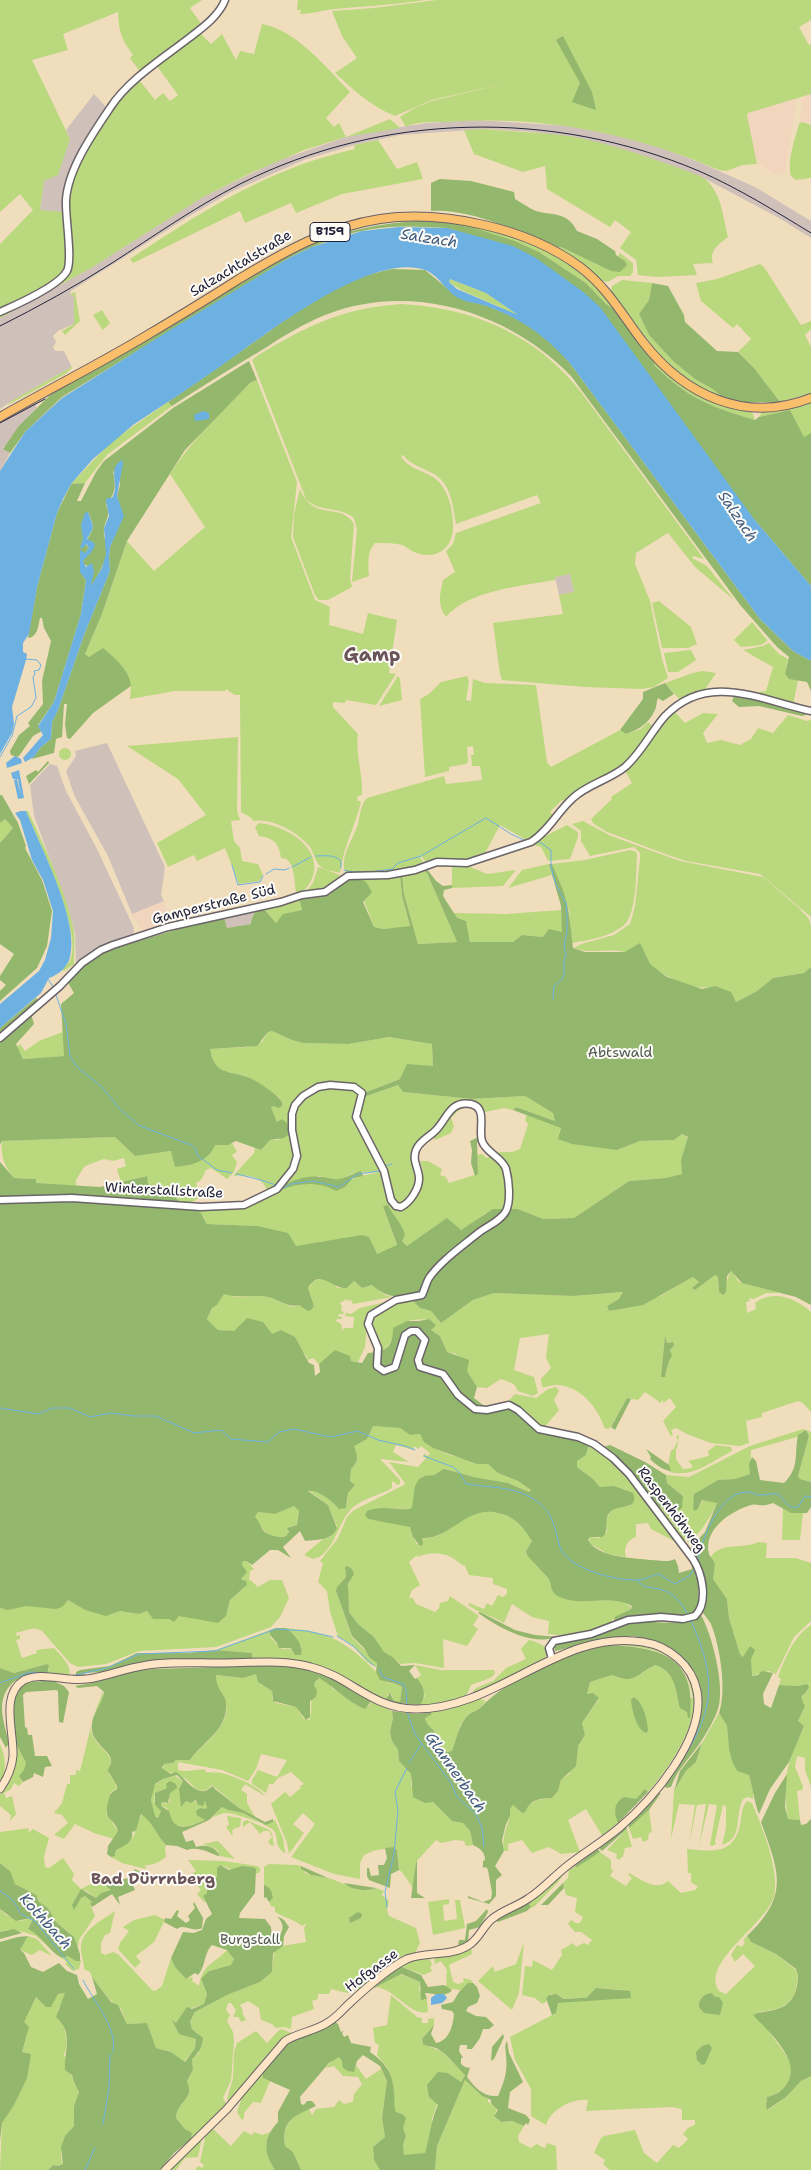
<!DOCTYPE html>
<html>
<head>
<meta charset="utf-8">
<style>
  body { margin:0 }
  canvas { display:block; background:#f0ddbc }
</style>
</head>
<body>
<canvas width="811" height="2170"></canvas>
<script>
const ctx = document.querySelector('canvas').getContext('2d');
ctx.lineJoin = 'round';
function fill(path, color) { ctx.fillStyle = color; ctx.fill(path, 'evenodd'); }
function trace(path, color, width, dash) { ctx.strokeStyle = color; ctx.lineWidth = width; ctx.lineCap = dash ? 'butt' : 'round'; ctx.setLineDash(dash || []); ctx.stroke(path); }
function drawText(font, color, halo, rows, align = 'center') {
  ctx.font = font + ' "Shantell Sans",sans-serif'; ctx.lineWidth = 4; ctx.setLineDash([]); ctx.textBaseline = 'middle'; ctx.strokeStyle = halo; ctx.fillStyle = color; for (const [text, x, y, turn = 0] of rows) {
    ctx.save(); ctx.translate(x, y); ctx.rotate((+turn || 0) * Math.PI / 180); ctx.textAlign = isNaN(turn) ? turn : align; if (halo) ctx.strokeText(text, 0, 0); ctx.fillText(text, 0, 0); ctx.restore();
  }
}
const built = new Path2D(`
  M811 94V125L804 122 799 124 803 96Z
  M797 98 785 170 784 174 780 173 779 177 756 162 747 115 748 113Z
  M164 901 171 920 144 931 140 928 132 914Z`);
const industrial = new Path2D(`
  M94 94 107 108 66 185 63 212 40 211 44 180 64 154 70 139 66 130Z
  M478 120 569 126 633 139 669 151 701 163 755 187 811 221V238L779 218 700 176 582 139 534 132 485 129 400 135 354 145 304 160 231 192 186 218 71 291 70 294 74 296V324L58 331 53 336 56 342 53 347 55 351H64L71 365 70 368 13 400 0 409V318L91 268 203 197 277 161 346 137 374 131 427 123Z
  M34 402 37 407 3 448 10 453 0 471V421Z
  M570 574 574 592 559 595 555 577Z
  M107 743 165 867 161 895 164 901 132 914 108 856 75 797 66 771 76 756 75 751Z
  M50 764 57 766 66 791 97 849 134 928 133 936 106 945 91 953 76 964 75 933 64 897 34 816 30 785Z
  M257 910 252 916V924L227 928 224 917Z`);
const green = new Path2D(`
  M0 0H202L190 8 202 25 141 73 130 58 133 55C121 38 119 32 118 12L63 34 68 50 32 60 70 139 58 175 44 181 40 210 63 212 67 262 65 269 54 280 0 310V244L33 210 20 194 0 212Z
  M298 0H425C395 5 365 6 335 9 323 10 312 14 300 14L301 10H297Z
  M437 0H811V20L799 27 809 45 811 44V94L748 113 747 115 757 164 742 165 727 171 719 170C632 133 541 115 447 122 435 122 416 121 406 127L400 117 415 108 432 101 510 82 432 100 395 116C370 106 354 90 335 73L357 58 342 36 332 11 374 8Z
  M262 24C296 30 327 68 350 92L326 118 334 127 339 123 346 137 390 119 400 128 346 137 304 150 253 172 203 197 91 268 0 318V315L66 278C67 247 63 212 72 182 79 153 117 100 140 81L155 100 163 93 170 101 178 95 157 66 200 33 211 44 222 34 236 60 240 51 254 54Z
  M802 122 811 125V178L796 180 791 176C787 160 795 139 799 124Z
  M485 129C513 132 541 132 569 136 614 144 658 160 700 176 721 186 723 217 728 237 719 244 709 250 713 263L693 264 697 275 657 277 638 275 636 260 620 248 631 232 615 220 610 227 547 189 545 166 523 172 474 154 464 130Z
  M378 140 397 169 417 162 423 179 342 194 296 213 291 203 245 223 240 211 133 263 130 259C180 226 230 193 285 171 308 161 331 155 355 149L354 145Z
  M434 220C490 229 552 240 593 283 601 291 608 301 615 310L606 304 586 283 539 252 515 241Z
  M561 247 611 271 625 261 618 256 620 253 633 263V272L630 276H618L608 282 603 281 583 264 555 248Z
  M760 264 764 267 801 325 811 321V329L805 335 811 347V393L780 402 754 368 738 352 751 339 737 324 733 328 701 301 696 283 717 279Z
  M450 279 486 293 518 315C509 314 502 307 493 304 478 297 462 292 449 282Z
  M622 280 652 283 649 300 639 314 649 335 674 362 695 379 714 390 723 398C681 381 660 357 634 322 626 312 618 302 611 291L612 286Z
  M75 292 80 321 65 335 62 331 74 324V296L70 294Z
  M401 304C474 308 535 334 581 392L704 559 693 556 692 558 707 566 734 600 695 567 668 533 636 553 635 564 650 601 662 659 668 678 654 687 642 689 585 687 502 680 500 674 493 623 563 614 559 595 574 592 570 574 555 577V580C523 586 468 590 446 617 437 604 440 595 443 580L455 572 446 551 453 544 456 533 541 503 537 495 456 524C453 506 451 482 432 473 421 467 411 465 403 455L401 456C409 471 428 470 439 482 449 493 453 510 453 525 454 549 435 562 412 551 408 549 406 546 402 545 394 543 384 543 375 543 367 551 368 564 369 576L352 582 357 530 354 518C341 506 319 513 306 499L252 360 257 356C306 326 343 308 401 304Z
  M102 310 110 323 103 330 93 315Z
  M655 362C681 389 711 404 748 410L752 412 755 420C709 406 689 399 654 365Z
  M71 365 72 368 65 374 6 406 13 400 70 368Z
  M257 380 297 482 291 537 315 600 330 607 329 625 363 634 368 613 397 620 389 673 396 674 376 705 346 700 345 703 333 702V707L358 734C355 752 363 774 362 795L358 796 357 800 361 802C355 826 343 848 340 873 334 871 326 871 321 867 315 862 314 853 310 847 299 833 272 818 254 821L250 817 241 812 240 695H235L226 689 225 691H175L130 699 131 686 85 654 102 614 127 541 154 571 205 527 170 474C193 438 222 412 251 382Z
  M168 402 172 406 107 455 85 483 71 484 112 441Z
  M811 402V433L804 438 790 410 759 417 762 412 791 408Z
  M300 489C314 523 340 501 354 524L350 579 352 587 328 600H319L315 595 293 537 294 514Z
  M659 601 691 627 697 644 688 648H662L652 603Z
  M752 622 767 640 766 642 761 645 741 647 734 640Z
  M769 643 779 654 788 659 785 674 789 679 798 680 793 705 759 697 760 692 766 691 773 667 743 650 763 646Z
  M691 650 696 660 678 672H668L664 653Z
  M703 671 716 673 704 691 688 695 680 700 665 683 693 673Z
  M398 676 400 679 402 700 379 706Z
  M467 676 469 681 466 700 471 701 473 679 485 683 536 685 547 762 551 767 620 730 626 734 641 729 648 722 654 727 644 741 639 743 640 745 625 765 566 803 562 800 550 812 554 816 542 831 528 841 500 825 483 857 475 860 427 863 420 855 421 859 425 864 397 872 346 873C338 859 354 838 358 824 360 815 361 804 367 798L444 776 446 784 482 780 480 766H472L471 755H474L473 746 467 747 468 762 466 764 449 767V771L425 777 420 699 429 694 441 682Z
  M674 711 685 723 703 713 718 714 703 733 707 743 721 740 740 745 751 739 758 728 773 733 788 715 807 721 811 720V917L760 874 686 861 668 855 607 832 594 824 591 819 612 799 611 797 632 783 624 769Z
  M238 737 237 811 240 820 231 821 234 841 240 848 242 861 258 864 263 875 259 881 239 884 225 848 197 861 194 855 168 867 157 843 206 815 178 779 127 746Z
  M59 754a6 6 0 1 1 12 0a6 6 0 1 1-12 0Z
  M26 811H28C45 848 67 893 74 932 75 942 74 954 74 964L64 971 62 969C64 967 68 964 70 961 84 932 38 841 26 811Z
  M5 819 13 828 0 843V823Z
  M583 821 611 836 680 861 763 877 799 908 809 919 811 926V967L804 973 773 978 757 991 736 1002 715 986C681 995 656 964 627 953 613 947 592 955 574 948L581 944 614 935 630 924 635 906 640 859V853L634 847 590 856 581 841V831L572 824Z
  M259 823C296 827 336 860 301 894L296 892C294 880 295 858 281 858 279 843 274 838 259 836L255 827Z
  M567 825 578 832V837L570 859 548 861 541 847 530 844Z
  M630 850 636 852 637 855C636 872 637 916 623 926 609 937 589 940 572 943L569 910 552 864 585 860Z
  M452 864 466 865 487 874 516 870 503 886 452 888Z
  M549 864 552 875 508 888 522 870Z
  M318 867 340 875C336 891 319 891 305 893L313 883Z
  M422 869 427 873 457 942 418 944 404 894 402 874Z
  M400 875 402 896 410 927 384 929 374 927 355 877Z
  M299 898 302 910 284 914 276 923 263 908Z
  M561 910 563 932 543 937 522 935 513 942H470L466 921 457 919 453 913 506 914Z
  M272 1031 292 1040 303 1043 349 1044 389 1037 432 1044 433 1066 364 1093 361 1088 353 1085 323 1084 294 1104V1165L275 1188 267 1191C263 1176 246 1174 233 1176L254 1153 255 1148 261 1150 270 1140H279V1122H277L271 1107 280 1098C270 1094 263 1085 254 1080 233 1068 216 1080 210 1049L248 1047 262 1042 268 1032Z
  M63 1032 65 1056 23 1059 17 1047 20 1044 25 1051 39 1041Z
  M398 1085 403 1092 472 1099 525 1096 553 1113 555 1121 516 1107 513 1110 504 1108 485 1112 463 1102 417 1145C418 1168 422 1190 400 1205L394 1202 388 1176 360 1123 358 1111 364 1097Z
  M341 1086 359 1092 355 1112 381 1169 376 1172 354 1173 342 1179 330 1180 319 1176 295 1181 282 1186 297 1164 293 1125 296 1106 311 1091Z
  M466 1106 457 1112 451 1118 454 1126 451 1133 435 1140 432 1136 455 1108Z
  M527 1114 562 1128 559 1132 617 1150 640 1141 674 1140 682 1134 688 1138 681 1160 683 1174 666 1178 629 1181 574 1218 543 1219 518 1209H508V1177L499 1157V1152H512L520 1149 528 1124 525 1120Z
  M115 1137 135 1156 172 1151 175 1166 215 1145 232 1143 237 1152 232 1155 237 1162 234 1172 227 1179 211 1168 206 1170 201 1180 196 1183 200 1197 188 1205 178 1200 164 1187 148 1184 146 1176 121 1182 117 1169 126 1166 124 1158 113 1161 104 1159 90 1164 84 1167 76 1180V1186L35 1183 36 1179 14 1178C5 1167 0 1156 2 1141Z
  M489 1152 504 1168 507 1197 506 1209C481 1209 479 1223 460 1230 442 1237 424 1237 407 1246L402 1241 388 1205 383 1206 397 1246 376 1254 369 1237 343 1239 296 1246 257 1226 207 1224 204 1217 193 1208H232L289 1186 309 1183 325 1185 346 1184C359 1172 371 1177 382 1170 386 1181 385 1201 393 1208H400C415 1192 429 1185 420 1161H428L442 1169 440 1175 446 1177 449 1183 478 1174 477 1155 482 1154 486 1158 489 1157Z
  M730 1272H732L739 1282 780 1293H766L754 1299 749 1298 750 1301 746 1302 747 1313 756 1309 755 1303C773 1289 796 1298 811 1312V1412L803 1403 798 1401 762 1413V1417L746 1421 749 1443 740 1446 711 1443 687 1434 676 1428 671 1430 673 1435 671 1436 663 1421 676 1407 670 1398 663 1403V1398L661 1403 645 1392 638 1400 627 1398 610 1428 605 1429C598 1408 581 1386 557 1385 552 1385 547 1387 542 1387L541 1379 551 1368 546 1358 549 1334 520 1338 514 1370 534 1377 538 1393 533 1396 518 1391 514 1384 501 1379 487 1388 477 1387 456 1354 447 1352 440 1336 431 1330 429 1319 411 1320 394 1328C393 1339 390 1345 381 1352 379 1343 373 1335 371 1326 367 1310 399 1302 410 1298L420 1308 431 1311 441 1323 473 1300 494 1293 573 1296 624 1292 619 1299 607 1306 610 1311 660 1296 693 1277 697 1278 699 1282 693 1287 695 1290 715 1275 718 1277 719 1292 723 1295ZM665 1335 667 1343 671 1342 674 1346 670 1350 671 1358 669 1361 666 1375 661 1377Z
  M320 1279H325L338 1288 349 1287 353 1281 362 1288 372 1285 385 1295 392 1297 353 1304 351 1300 348 1301 347 1299 340 1303 342 1307 341 1311 344 1312 343 1314H339L338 1316 342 1317V1319H337L336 1321 341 1324 343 1331 344 1328H353L354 1317 345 1316 346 1313 351 1314 360 1308 386 1302 368 1314 365 1347 358 1362 351 1361 336 1350 319 1364 313 1358 308 1360 306 1355 272 1334 218 1330 207 1319 212 1308 217 1305 224 1293 235 1297 259 1296 268 1297 293 1307 299 1305 311 1310 314 1306 308 1288 314 1281Z
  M556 1387 559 1391 554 1400 559 1410 543 1429 509 1400 515 1394 536 1398 548 1389Z
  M373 1426 400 1428 410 1435 420 1434 428 1445 440 1451 453 1456 462 1457 477 1464H488L498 1473 518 1481 531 1490 529 1492 508 1483 474 1477 446 1470 431 1476H422L412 1507 410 1509 385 1508 368 1519 408 1525 412 1528 413 1537 417 1544H422V1538C449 1541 466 1505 498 1513 517 1518 523 1526 532 1541L526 1551 527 1555 549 1578 553 1591 576 1600 623 1601 632 1608 612 1620 613 1623 590 1632 568 1636 548 1634 549 1621 532 1617 512 1604 504 1623C492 1616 479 1613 468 1605L469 1603 484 1609 487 1603 492 1606 498 1595 503 1597 507 1594V1589L493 1584V1578L469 1575 465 1566C459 1564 457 1560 451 1557 441 1552 428 1552 418 1557L417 1555 409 1562 420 1585 412 1590 409 1598H413L416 1604 435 1612 439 1608 440 1603 448 1601 450 1596 479 1616 473 1625 478 1629 467 1646 443 1639 444 1668 415 1663 400 1664 394 1658 383 1652 374 1637 358 1624 349 1612 347 1592 350 1578 345 1567 346 1577 337 1587 336 1591 352 1637 377 1663 376 1667 367 1662 354 1647 338 1636 330 1612 327 1591 318 1582 323 1563 320 1561 338 1538 347 1517 354 1510 404 1485 405 1483 389 1462 418 1467 426 1458 423 1456 426 1452 425 1455 428 1456 430 1453 421 1446 418 1449 414 1446V1450L396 1445 393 1452 409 1462 380 1459 400 1480V1484L398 1485 392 1481V1487L389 1490C376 1496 356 1501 348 1513 338 1525 332 1556 313 1559L304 1555 323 1539 330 1537 337 1526 328 1505 308 1490C316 1489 333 1500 337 1507L347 1505 348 1493 355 1485 350 1481 351 1469C359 1462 358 1456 354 1446Z
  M803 1429 811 1432V1482L800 1479 798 1476 809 1436 808 1433 802 1432 797 1437 751 1450 750 1474 735 1479 718 1480 695 1494 693 1509H698L703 1500 717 1502C713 1514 698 1537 688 1543L687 1538 681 1543 653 1505 676 1512 683 1496 667 1483 666 1475 689 1477 750 1446Z
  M679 1435 677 1448 676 1449V1459L683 1469 692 1468V1465L688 1461 709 1456 708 1451 716 1445 731 1447 732 1451C712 1461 694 1478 670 1472L668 1465 671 1450 674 1449 678 1440 676 1437Z
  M589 1444C627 1466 650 1507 676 1542L651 1529 648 1523 636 1524V1537C627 1540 623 1548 626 1557L608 1554 589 1543 590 1537 599 1538 607 1532 606 1521 610 1512 621 1506H630L605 1488 600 1487 593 1479 577 1467 576 1461 586 1455Z
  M294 1506 299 1511 297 1525 289 1527 288 1534C273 1546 262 1529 255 1517L258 1512 275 1514Z
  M783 1508 791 1513H803L800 1540H782Z
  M758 1542 767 1543 766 1558H796L811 1563V1621L794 1637 776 1674 769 1671 751 1676V1659L743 1657 740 1654 729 1618 727 1599 713 1579 715 1564 711 1557C721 1541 744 1550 758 1542Z
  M243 1561H246L254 1569 250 1571 249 1579 258 1587 270 1580H282L289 1598 280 1617 271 1627 216 1647 139 1651 106 1664 78 1667 70 1663 42 1631C33 1626 26 1631 16 1633L17 1636 20 1635V1639L16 1640 22 1658 37 1653 36 1650 54 1648C61 1656 74 1667 68 1677L47 1674 49 1668 47 1664 14 1673 0 1668V1608C9 1611 15 1607 23 1606 42 1604 53 1615 68 1600L85 1610 109 1615 120 1611 139 1614 147 1611 153 1619H169L174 1621 179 1616 227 1613 230 1600 245 1587V1580L241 1579 245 1574 242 1565Z
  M811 1625V1787L805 1770V1758L797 1756 795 1767 803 1786 802 1790 797 1791 800 1820 788 1819C785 1802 784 1780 789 1764 792 1751 799 1739 804 1726L797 1721C799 1717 806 1708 804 1704 804 1702 801 1700 801 1698L808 1690 807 1684 798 1686 779 1685 781 1679 778 1677C785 1658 794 1636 811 1625Z
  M286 1628C340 1632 351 1648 388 1683L396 1684 402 1687 400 1702H394L392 1695 387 1694V1702L340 1677 253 1660 252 1653 216 1650 270 1630V1637L282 1649 302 1648 296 1637Z
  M529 1640C539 1642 551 1647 545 1659L474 1694 473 1691 476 1688 493 1681 506 1668 526 1659 521 1649Z
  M622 1643C632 1644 643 1644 652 1647 730 1674 684 1752 648 1792L645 1789 640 1796 616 1817 618 1823 603 1837 586 1809 568 1820 580 1852 561 1854 549 1847 532 1853 522 1840 508 1844V1851H504C501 1832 511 1823 510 1809L513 1805 522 1813C531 1801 537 1799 552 1798L558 1791 561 1780 569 1774 578 1746 585 1735 582 1723 599 1699 587 1695 590 1682 612 1675C634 1685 637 1674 655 1665 671 1669 675 1682 677 1697L693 1698C690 1688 689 1676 682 1668 664 1646 632 1646 606 1645Z
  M415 1665 441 1670H494L495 1674 490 1678 471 1685 466 1696 449 1702 420 1705 425 1696 417 1678 421 1675Z
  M252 1674H256L260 1683 272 1691V1699L276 1703 296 1707 304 1719 309 1720C315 1707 306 1689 319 1678L329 1684 333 1689 369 1706 371 1701 392 1711 393 1718 390 1732 392 1741 398 1750 399 1761 411 1774V1786L433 1802 452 1821 463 1823 470 1831 473 1845 466 1846 464 1841 455 1840 441 1843 436 1840 416 1862 413 1888 402 1872 399 1870 397 1850 393 1847 373 1851 364 1855 360 1863V1879L334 1874 291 1857 315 1824 303 1813 293 1824 304 1833 289 1854 287 1843 271 1804 285 1792 290 1797 301 1788 300 1786 304 1784 291 1772 278 1778 273 1784H269L266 1793 252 1784V1780L258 1770 277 1777 287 1760 261 1754 256 1769 248 1781 222 1770 178 1762V1770C189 1773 196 1768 206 1770L205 1772 219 1773 209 1770C225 1773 256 1783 265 1796L245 1784 241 1790 247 1794V1803L255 1817 239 1808 212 1785C197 1800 194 1782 182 1777 175 1773 169 1773 163 1769L164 1764 173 1763 176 1760H190C203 1742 230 1728 226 1703 225 1694 216 1691 215 1675L243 1678Z
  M103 1691C105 1703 87 1719 92 1734 96 1745 107 1750 111 1760L109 1774 115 1783 117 1788 111 1792 106 1813 118 1831 114 1839 94 1833 75 1824 64 1839 54 1835 68 1823 62 1815 54 1813 62 1803 67 1784H70V1775H76V1770L80 1771 93 1718Z
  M480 1699 486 1701 478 1710 468 1714 461 1724 452 1751 446 1752C440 1745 438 1739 434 1731 430 1726 426 1724 425 1718L431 1715 432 1712Z
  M719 1713 727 1726 729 1749 737 1771 749 1775 753 1790V1799L748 1797 743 1799C734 1816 744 1838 722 1845L726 1828V1806L723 1805 715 1841 716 1844 712 1846 710 1845 717 1805 709 1804 699 1846 706 1804 697 1805 689 1844 695 1805 679 1804 671 1839 674 1791 686 1771 696 1762 702 1743Z
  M14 1740 26 1763C26 1770 22 1773 21 1781L23 1782 19 1786 14 1783 11 1789 4 1793 6 1798 12 1796 16 1814 10 1821 11 1815 0 1806V1796Z
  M0 1744C6 1758 7 1771 0 1784Z
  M175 1776 183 1781 180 1787 181 1807 186 1801 195 1802 200 1798 206 1803 207 1807 200 1816 205 1820C195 1824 178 1832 171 1820 169 1816 169 1812 167 1808L161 1806 162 1802 166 1804 170 1801 167 1788 155 1793 154 1801 161 1811 159 1817 154 1816 151 1800 153 1786 163 1779Z
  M747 1801 752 1803C762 1826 780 1871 774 1896 767 1924 700 1962 719 1991L726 1994 755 1966 743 1954 735 1962 731 1955 737 1945 742 1947 745 1942 743 1940 747 1936 751 1942 776 1954 798 1972C798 1977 797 1982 796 1988 791 2008 778 2009 759 2012 763 2019 766 2027 770 2033 780 2049 801 2065 786 2085 780 2093 777 2094 767 2097L766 2105 768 2110 786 2097 801 2081 811 2076V2170H610L603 2164 605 2160 594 2153 601 2138 604 2136 635 2130 644 2153 657 2163 673 2145 679 2148 688 2139 683 2134 688 2128 695 2125V2120H682V2109L672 2107 586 2111 588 2100C572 2098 550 2110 546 2125L531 2116V2089L515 2060 510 2037 556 2013 557 2003 603 1999 622 1990 596 1988 586 1998H581L565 1999 558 1995 551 1994 546 1998 547 2001 542 2004 535 1998 522 1995 525 1966 532 1967 533 1960 552 1970 562 1955 561 1950 573 1943 576 1947 584 1943 588 1945 592 1940 581 1932H575L568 1924 571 1920 576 1923H580L583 1917 575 1912 577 1898 566 1895 563 1883 568 1878 569 1870 600 1852 611 1860V1868L613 1871 610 1876 626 1886 632 1878 628 1875 629 1873C641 1879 656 1892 668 1881L681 1893 695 1890 698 1887 691 1882V1873H688L687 1849C717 1852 736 1854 741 1819 742 1812 742 1807 747 1801Z
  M222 1807 228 1810 243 1813 263 1824 275 1820 283 1838 285 1853H284C274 1843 279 1843 275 1832 273 1826 235 1813 227 1813 222 1813 217 1815 212 1818Z
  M649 1810 652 1832 649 1833 648 1840 643 1842 641 1837 633 1839 629 1828Z
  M142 1814C157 1825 156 1836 167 1846L165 1847 166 1857C161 1861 152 1866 145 1865L146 1869 122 1863 111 1857 116 1854V1850L130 1841 135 1834 134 1831Z
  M227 1816 241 1818 240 1827 235 1828 232 1831 233 1837 226 1827 229 1825Z
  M247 1820 269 1830C274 1834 272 1839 274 1845L272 1846 268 1842 272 1837 269 1831H263L260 1834 250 1822 243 1827V1822Z
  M29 1828 28 1833 33 1829 49 1838 44 1857 45 1867 49 1868 63 1858 74 1874 72 1880 81 1889 93 1883 96 1875 105 1879 102 1880 111 1889 110 1891 105 1892 96 1898 85 1890 74 1910 81 1898 85 1896 92 1902 90 1904 95 1916 79 1940 78 1948 70 1933 56 1922 48 1908 39 1902 38 1898 15 1884 8 1869 0 1863V1832Z
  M627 1829 632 1847 625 1848 623 1857H621L620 1860 616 1858 617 1854 607 1850Z
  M218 1841 235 1859 220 1856C219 1847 209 1847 203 1844Z
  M188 1860 224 1861 257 1866 260 1868V1872L255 1874 253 1867 242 1866 233 1870 223 1866 217 1868V1877L206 1887 207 1893 203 1898 206 1901 204 1902 197 1894 201 1890 197 1885 203 1881 198 1874 194 1877 192 1874 196 1871Z
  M269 1864 297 1865 301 1866 305 1873C312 1876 320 1876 328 1878 342 1881 362 1896 376 1888L384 1891 382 1895 389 1901 387 1910 389 1916 416 1928 420 1943 415 1953 390 1966 359 1990 354 1989 348 1993 331 1989 329 1994H318V1999L312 2001 314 2009 292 2017 291 2029 283 2027 276 2028 272 2024 261 2020 259 2008 248 2001 240 2005 243 2011 242 2012 246 2020 241 2022 238 2017H233L236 2010 231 2003H228L226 2010 230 2015 227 2021 233 2032 234 2042 231 2080 223 2098 227 2105 191 2139 192 2133 185 2129 176 2118C177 2100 195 2101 187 2081L193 2070 192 2059 199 2053 198 2033 192 2029 190 2023 195 2012 227 1995 260 1982 272 1972 274 1951 282 1946 306 1942 304 1928 307 1923 302 1926C293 1919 283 1917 275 1912V1907L271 1906 269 1902 273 1896 270 1889 264 1885V1867Z
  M561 1875 562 1877 559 1881 535 1906 531 1908 528 1903 502 1916Z
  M449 1899V1904L443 1905 444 1921 457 1919 455 1900H460L465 1928 433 1935 428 1902Z
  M0 1909 6 1915 20 1921 31 1918 32 1921 28 1929 37 1933 60 1957 36 1936 20 1931 7 1930 0 1932Z
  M115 1911 110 1933 105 1935 101 1943V1953L105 1955 113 1952 118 1954 152 1990 155 1991 162 1986 171 1958 175 1967 186 1979 192 1977 193 1978 192 1981 199 1986C203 1963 213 1965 227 1950L233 1955 234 1962 231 1965 209 1971 201 1980 207 1994 204 2004 189 2009 176 2023 173 2021 177 2030 196 2039 195 2048 184 2062 171 2052 156 2048 147 2023 127 2024 121 2009 109 1999 92 1977 90 1972 84 1969C84 1961 80 1952 81 1945 84 1928 103 1920 115 1911Z
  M155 1915 165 1920 154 1942 136 1956 141 1962 135 1968 118 1949 120 1943 129 1931 123 1927 134 1920Z
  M28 1936 37 1939 52 1956 40 1950 32 1955 20 1950Z
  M524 1942 519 1993 512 2010 478 1981 493 1966 495 1972 516 1964Z
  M471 1947 472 1954 449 1965 453 1982 458 1984 464 1982 463 1978 471 1980 473 1983 468 1984 461 1990 446 1988 447 1970 441 1961 435 1964 434 1958Z
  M68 1955 73 1959 81 1960 79 1969 73 1971 65 1964 67 1962 62 1958Z
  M429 1956 432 1965 430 1967 432 1971 424 1975 400 1966 409 1961Z
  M399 1974 420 1982 419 1990 425 2000 427 1999 428 2012C410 2017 396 1989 376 1987Z
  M65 1993 63 2003 58 2009C62 2026 71 2037 64 2055L74 2082 79 2092 74 2106V2126C65 2137 58 2150 63 2164L57 2166 53 2165 48 2170H0L2 2123 13 2107 31 2054 22 2052 29 2027 23 2023 36 1997 46 2007 58 1994Z
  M391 1995 417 2017 422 2018V2023H428V2019L434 2018V2025L422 2039 423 2044 441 2051 465 2074 461 2082 448 2073 432 2119V2131L425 2153 404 2156 403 2145 406 2136 393 2106 394 2092 387 2067 377 2055 379 2045 375 2043 373 2028 387 2025Z
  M282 2029 291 2033 276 2046 230 2101 227 2099 233 2078 234 2052 237 2043 256 2031 267 2043 279 2030Z
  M339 2057 342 2061 344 2068 355 2069 356 2065 366 2079 381 2069 387 2081 382 2118 385 2137 373 2147 374 2160 380 2170H301L293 2152 285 2146C282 2125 290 2117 309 2109L312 2115 316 2109 334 2107 339 2100 344 2104 353 2102 354 2094 362 2084 358 2077 343 2076 334 2066 325 2068 334 2059Z
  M263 2071V2078L270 2081 261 2103 253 2102 244 2113V2118L242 2120 237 2112 243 2094Z
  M465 2080 482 2096 488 2099V2102L498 2107 494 2116 501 2122 512 2121 524 2126 518 2136 519 2142 531 2148 538 2143V2145L545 2148 547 2143 556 2146 557 2170H435L437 2146Z
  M212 2128 231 2146 244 2131 252 2135 254 2132 262 2135 270 2132 266 2144 275 2170H195L198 2166 202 2168 204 2165 200 2162 206 2133Z
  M202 2138 198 2157 185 2158 176 2170H167Z`);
const forest = new Path2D(`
  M563 36 592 92 596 110 572 102 580 83 556 40Z
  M440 179 471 181 514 192 515 199C522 203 529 208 536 211 553 216 567 211 577 231L597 239 615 251 616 255 625 261 627 265 620 272 611 271 561 247 555 248C520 232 470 208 431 211V183Z
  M434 220 477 229 515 241 539 252 586 283 606 304 615 310 655 362 654 365C689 399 709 406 755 420L759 417 790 410 804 437 811 433V586L754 519 447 228C425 227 403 225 381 228 349 231 317 244 289 258L62 397 25 432 10 453 3 449 18 427 55 390 143 341 287 256C334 231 381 222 434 220Z
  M392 269 425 270 459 298 488 306 526 323 556 347 569 362 760 619 793 651 811 661V691L807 682 789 679 785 674 789 657 777 647 741 606 571 376C509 312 411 281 325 315 303 324 282 337 262 350 231 368 201 387 172 406L168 402C199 381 229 360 260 338 300 310 342 278 392 269Z
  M652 283 668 286 684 315 685 322 717 351 738 352 754 368 780 402H743L723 398 714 390 695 379 674 362 649 335 639 314 649 300Z
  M249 361 257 380 251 382 185 450 127 541 102 614 85 654 89 657 103 648C115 658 130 671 131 686L93 713 70 739 67 738 65 724 67 704H64L62 737 56 739 54 753 32 759 40 748 51 739 52 722 58 710 84 635 110 571 109 558 110 547 123 516 117 496 120 485V476L113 471C116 486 116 493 106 505 111 515 106 519 104 528 103 536 106 541 107 548 107 562 97 576 90 588L88 566 83 564V561L93 542 87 540C95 527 94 526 88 512L81 525 85 544 89 548 85 553H80L83 576 86 580 81 614 54 702 38 725 42 731 33 736 19 756 17 757 11 755 10 751 19 735 30 726 28 723 43 704 42 681 51 641 44 628 42 618H40C38 626 38 637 28 638L37 587 57 513 71 484 85 483 77 501H81L96 472 104 461 173 408Z
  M665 683 674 694 663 701 658 698C656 702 657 706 655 710 649 723 640 729 626 734L620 730 643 699V692Z
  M735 694 809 712V714L802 716 759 706 739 707 732 701Z
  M48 761 49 763 29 784 26 776 36 770 38 772Z
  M0 795H2L18 823 26 846 25 848 42 880 52 911 47 946 37 968 0 1001V991L6 985 0 980V976L14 954 0 944V843L13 828 5 819 0 823Z
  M549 864H552C556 875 562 885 565 897 570 913 571 931 573 948L585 952H625L640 943 650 964 667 977 702 989 715 986 731 992 736 1002 757 991 773 978 804 973 811 967V1305L796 1297 742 1283 731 1271 727 1276 726 1292 723 1295 719 1292 718 1277 715 1275 695 1290 692 1288 699 1282 693 1277 643 1305 609 1311 607 1306 619 1299 623 1292 573 1296 494 1293 473 1300 441 1323 431 1311 420 1308 407 1295C391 1298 384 1295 372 1285L362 1288 354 1281 347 1288C331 1290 321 1267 308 1288L314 1306 311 1310 308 1311 299 1305C289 1308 279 1300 268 1297 253 1294 239 1299 224 1294L217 1305 212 1308 207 1319 218 1330 234 1331 247 1318 263 1322 272 1334 281 1330 295 1337 309 1363 314 1365 315 1376 320 1372 319 1364 335 1350 350 1356 351 1361 362 1363 368 1353C386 1352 393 1347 393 1328L407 1321H419L429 1319 436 1325 431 1330 440 1336 447 1352 469 1360 467 1371 477 1387 474 1398 487 1408 508 1407 520 1414 535 1431 556 1434 589 1444 586 1455 577 1461V1467L593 1479 600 1487 614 1486 633 1493C640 1512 615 1502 608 1515 605 1521 608 1528 605 1534L602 1537H590L588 1540C598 1558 634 1558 651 1560 660 1560 666 1563 675 1559L678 1566 679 1573 692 1569 691 1547 705 1532 717 1503 702 1500 698 1509 695 1511 693 1509 694 1494 718 1480 735 1479 750 1474 749 1464 752 1457 756 1461 760 1480 784 1483C800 1467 794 1454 798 1435L806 1430 809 1436 798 1476 800 1479 811 1482V1507L807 1513H791L773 1503C760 1508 759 1503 751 1505 731 1511 703 1529 709 1554 710 1556 714 1561 715 1564L713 1579 727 1599 729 1618 740 1654 743 1657 750 1646 755 1650 751 1659 752 1676 758 1675 762 1671 773 1673 763 1694 764 1704 771 1708 779 1685 798 1686 807 1684 809 1687C804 1699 798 1692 805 1706L798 1721 804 1726 789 1762 770 1789 759 1814C754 1801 753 1789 749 1775L737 1771 732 1761 729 1749 727 1726 719 1713C727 1691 720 1646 711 1624 708 1619 702 1613 701 1608 699 1598 700 1586 699 1576L698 1607 692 1615 613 1623 615 1617 631 1609 632 1606C609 1593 579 1609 556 1595 550 1591 552 1583 548 1578 542 1570 533 1563 527 1555L526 1551 532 1541C523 1527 516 1517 498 1513 467 1505 450 1540 422 1538L423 1544 420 1546 413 1537 410 1527 368 1519 365 1515 367 1511C381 1505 395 1510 410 1509L412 1507 415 1486 419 1479 424 1476 434 1475 444 1469 474 1477 508 1483 529 1492 531 1490 518 1481 498 1473 488 1464H477L433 1448 424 1442 420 1434 410 1435 400 1428 373 1426 367 1439 354 1446C358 1456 359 1462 351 1469L350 1481 355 1485 348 1493 346 1508 339 1509C333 1502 318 1489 308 1491L328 1505 337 1528C332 1541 318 1539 305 1541L300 1531 283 1547 291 1558 278 1550H270L252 1565 246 1561H243L242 1565 247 1572 241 1579 246 1581 247 1585 230 1600 226 1616 218 1623 179 1616 174 1622 169 1619H153L147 1611 139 1614 120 1611 106 1616 85 1610 68 1600 62 1607 56 1609 26 1606 8 1610 0 1608V1162L14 1178 36 1179V1183L100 1187 147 1176 148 1184 164 1187 178 1200 201 1213 207 1224 257 1226 288 1233 296 1246 362 1235 369 1237 377 1254 397 1245 383 1206 388 1205C393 1216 402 1223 405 1235L402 1241 407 1246 447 1218 461 1230 493 1209H518L543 1219 574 1218 629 1181 666 1178 682 1174 681 1160 688 1137 682 1134 674 1140 640 1141 617 1150 572 1144 558 1139 561 1128 513 1110 516 1107 555 1121 553 1113 525 1096 472 1099 403 1092 398 1085 364 1097V1093L400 1079 407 1064 433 1066 432 1044 389 1037 349 1044 303 1043 292 1040 272 1031 268 1032 257 1046 210 1049C215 1075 227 1070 247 1077 255 1079 278 1095 282 1102V1106L279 1108 273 1106 271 1107 277 1122 282 1119 287 1123 289 1134 284 1138 270 1140 261 1150 236 1141 228 1145H215C208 1162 192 1165 175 1167L171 1151 135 1156 115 1137 2 1141 0 1145V1040L31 1014 34 1024 16 1044 23 1059 64 1056 61 1004 74 993 67 981 82 967 106 951 208 920 224 917 227 928 251 924C252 915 254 911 263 908L276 923 283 914 302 910 299 898 329 895 346 880 355 877 366 882 372 892 363 902 374 927 384 929 410 926 402 896 400 875 402 874 404 894 418 944 457 942 427 873 422 869H427L436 881 443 886 452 885V888L444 890 443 896 457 918 466 921 470 942H513L522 935 543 937 549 929 562 932 561 906ZM294 1506 299 1511 297 1525 287 1528 289 1532 286 1536C281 1538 279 1537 274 1536 259 1532 264 1527 255 1517L258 1512 275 1514Z
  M36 998 38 1000 0 1033V1028Z
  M479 1137 477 1143 478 1174 475 1176 471 1163 472 1150 470 1141Z
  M361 1171 363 1176 353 1178 345 1187 336 1191C317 1181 300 1183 280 1190 285 1181 309 1175 320 1177 327 1177 331 1180 339 1179 347 1178 353 1173 361 1171Z
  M665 1335 667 1343 673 1342 674 1346 670 1350 672 1356 669 1361 665 1377H661Z
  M627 1398 631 1399 615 1430 611 1427Z
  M610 1445 645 1462 666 1475 667 1483 683 1496 682 1508 676 1512 653 1505 629 1470 615 1456 602 1447Z
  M646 1449 669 1465 671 1471C664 1471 655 1464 650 1459L651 1457Z
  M347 1566 352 1569 354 1574 348 1584 349 1612 358 1624 374 1637 384 1652 394 1658 401 1666 415 1665 409 1671 415 1679 417 1678C424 1687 427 1696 420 1705L387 1702V1697L390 1693 394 1701 400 1702 402 1687 396 1684 380 1680 376 1672 377 1663 370 1658 364 1648 352 1636 336 1591 337 1587 346 1577 345 1567Z
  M480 1612 515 1630 535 1635 558 1637C530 1646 500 1628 478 1613Z
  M701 1615C712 1635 724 1682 719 1705 716 1718 707 1732 700 1743 689 1759 678 1768 671 1787L666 1788 664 1784 687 1748 700 1691 695 1673 688 1663 670 1647 634 1636 615 1637 555 1651 554 1644C579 1637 620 1622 644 1622 662 1621 687 1627 701 1615Z
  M276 1628H286C294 1634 304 1644 301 1655H295L291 1648H279L277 1643 270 1635V1630Z
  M606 1645C659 1647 697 1655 690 1718H688L687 1712 680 1708C675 1690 676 1671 655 1665 636 1674 635 1685 612 1675L590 1682 587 1694 593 1693 599 1698 582 1723 585 1735 578 1746 576 1766 561 1780 558 1791 552 1798C538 1799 531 1799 525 1812L522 1813 513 1805 510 1809V1816L506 1824 502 1840 504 1851 495 1866 502 1875 496 1880V1896L489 1904 468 1898V1896L483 1902 491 1899 492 1893 488 1870 486 1867 483 1868V1861L485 1860C485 1852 480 1848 473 1845L470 1831 463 1823 452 1821 433 1802 425 1803 413 1797 411 1774 399 1761 398 1750 392 1741 390 1732 393 1718 392 1711 417 1714 432 1712 431 1715 425 1718C426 1724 430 1726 434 1731 438 1739 440 1745 446 1752L452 1751C456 1740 459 1725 467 1716 470 1712 476 1712 480 1708 513 1675 561 1656 606 1645Z
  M216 1650 252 1653 253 1660 86 1673 83 1676 76 1675V1672L80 1670 110 1666 137 1653H187Z
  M47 1664 49 1666 47 1674C25 1671 3 1682 2 1707 2 1719 6 1731 9 1743L6 1748 0 1737V1668L14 1673Z
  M280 1665 304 1667 334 1678 371 1701 365 1709C347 1702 335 1687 319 1678L315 1682 314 1686 317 1690 316 1697 310 1701V1717L306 1720 296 1707 273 1701 272 1691 258 1682 256 1674 243 1678 216 1675C216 1691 226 1694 226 1703 228 1730 204 1740 190 1760H176L173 1763 164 1764 162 1768 171 1774 176 1772C184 1777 196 1796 207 1790 209 1789 211 1787 213 1786L215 1789 239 1808 265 1822 273 1819V1822L266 1825 243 1813 228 1810 222 1807 209 1820 182 1832 186 1842 193 1840 196 1847C205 1844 214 1846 220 1855L218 1856C209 1852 197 1846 187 1850L177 1846 166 1845C156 1835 154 1823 141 1814L136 1830 132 1832C134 1842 124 1846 116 1850L115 1856 111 1857 107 1854 108 1846 118 1831C114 1817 103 1822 108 1802 110 1794 110 1793 117 1789V1786L108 1771C108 1768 112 1764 111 1760 111 1752 93 1743 92 1730 90 1716 102 1705 104 1692L97 1686 78 1688 75 1686 92 1683 125 1672 153 1669ZM177 1775 183 1781 179 1789 181 1807 186 1801 191 1803 196 1800 198 1805 203 1806 205 1801 207 1807 206 1809 200 1808 196 1811 197 1815 205 1820C188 1827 174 1834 169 1811L161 1806 162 1802 168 1803 170 1793 177 1788 176 1784 170 1781 166 1784 167 1788 155 1793V1805L161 1811 158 1818 155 1816 151 1800 155 1784 163 1779Z
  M51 1680 64 1686 69 1692 63 1723 59 1722 58 1692 57 1690 26 1692 23 1695 25 1727 27 1728 28 1735H32L35 1756H47L52 1766 45 1767 43 1777 34 1773 33 1777 23 1782 19 1776 24 1770 26 1763 14 1740 9 1698 25 1683Z
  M634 1697C644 1704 647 1719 648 1731L646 1733C636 1729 632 1710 631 1700Z
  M702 1743 696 1762 686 1771 674 1791 680 1771Z
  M787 1774 785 1807 788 1819 800 1820 801 1825 806 1824 811 1819V2076L801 2081 786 2097 767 2110 766 2105 767 2097C777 2094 780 2093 786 2085 804 2062 768 2031 753 2015 761 2011 768 2012 777 2009 793 2005 798 1990 798 1974L796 1969 776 1954 751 1942 747 1936C790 1895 779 1872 761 1822L775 1793Z
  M645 1789 648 1792 618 1823C614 1813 613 1803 624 1797L636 1799Z
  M658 1793H661L649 1810 629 1828 628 1824Z
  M626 1826 627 1829 602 1851 599 1848Z
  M393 1847 397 1850 399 1870 391 1874 390 1888 369 1880 367 1876V1868H369L371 1876 379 1875 378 1865H384L387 1858 385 1848Z
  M598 1849 600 1852 577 1867 575 1866Z
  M417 1861V1893L425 1898H411L416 1862Z
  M0 1863 10 1871 15 1884 36 1895 39 1902 48 1908 56 1922 74 1937 80 1954V1961H76L68 1956 62 1958C48 1951 43 1936 28 1929L32 1921 31 1918 16 1921 0 1909Z
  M220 1865 229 1870 242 1866 253 1867 256 1869 255 1893 240 1913 239 1918 265 1919 271 1927 272 1938 279 1936C285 1928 283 1923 277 1916L284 1920 289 1927 284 1936 283 1946 273 1953 272 1972 260 1982 227 1995 195 2012 190 2022 192 2029 203 2038C202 2047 199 2053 192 2059L193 2070 187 2081C195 2101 177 2100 176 2118L185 2129 192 2133 191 2139 174 2153 160 2170H48L53 2165 58 2166 63 2164 61 2147 65 2136 74 2126V2106L79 2092 74 2082 72 2075 65 2070C64 2050 74 2033 56 2017L65 1993 58 1994 51 2007H46L36 1997 24 2022 29 2027 22 2052 31 2054 27 2078 13 2107 2 2123 0 2141V1942L18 1937 28 1936 20 1950 24 1953 31 1967 43 1972 59 1963 67 1971 77 1975 79 1984 88 1999 97 1994 92 1977 111 2002 118 2005 127 2024 147 2023 156 2048 171 2052 185 2062 195 2048 196 2039 179 2034 172 2020 176 2023 187 2007 192 2009 204 2004 207 1994 201 1979 209 1971 231 1965 234 1959 227 1950 212 1945C204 1952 206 1966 198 1975L195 1973 186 1979 175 1967 171 1958 183 1932 194 1933 202 1930 206 1919 212 1914 203 1896 207 1893V1886L217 1877V1868Z
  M301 1866 328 1878 311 1875 301 1869Z
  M135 1869 141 1872 143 1878 131 1881 135 1890 118 1897 120 1905 112 1894 92 1907 90 1904 92 1902 85 1896 81 1898 74 1910 72 1905 81 1889 96 1898 101 1893 111 1890 105 1885 99 1882V1881C112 1877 129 1886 135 1869Z
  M344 1883 376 1888C369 1892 350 1890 344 1883Z
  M563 1883 564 1888 548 1905H541Z
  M264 1885C270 1887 272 1891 273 1898L269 1902 266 1897 264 1898Z
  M194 1902 203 1918 202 1928C192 1933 185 1923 177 1929L164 1922 165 1918 171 1919 177 1910 179 1911 177 1916 186 1923 190 1920 188 1916 195 1908 193 1904Z
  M528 1903 531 1907 527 1911 498 1922 496 1920Z
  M487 1909 488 1912 480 1927 469 1930 468 1942 458 1946 459 1940H465L467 1924 476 1921Z
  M358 1912 362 1914 361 1918 350 1923 349 1918Z
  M14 1929 22 1933 0 1939V1932Z
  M400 1966 421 1975 428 1987 444 1985 452 1990C447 1998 432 1993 425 1993L427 1999 421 2000 420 1982 401 1974 372 1989Z
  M468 1983H473L477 1987 480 1996 477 2003 468 2007 466 2011 476 2016 486 2017 494 2025 489 2029H483L480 2038 472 2049H467V2045H460L459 2051 463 2058H461V2064L465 2067 470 2068 467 2077C476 2089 484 2097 498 2096 504 2082 508 2072 506 2056 506 2050 504 2046 507 2041L509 2053 523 2082 510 2092 508 2108 526 2115 530 2120 528 2125 526 2123 524 2126 512 2121 501 2122 494 2116 498 2110 491 2103V2100L482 2096 465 2080 437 2146 435 2170H380L374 2160 373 2147 385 2137 382 2118 387 2081 380 2066 363 2055 357 2061 354 2072 348 2071 343 2068 342 2061 339 2057 329 2063 300 2097 301 2104 304 2105 307 2101H312L316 2106C295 2116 281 2119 285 2146L293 2152 301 2170H275C263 2151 263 2138 278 2122V2112L290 2090 263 2078V2071L290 2041 334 2021 338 2024 341 2032 344 2031 342 2033 344 2037 348 2035 351 2043 371 2047 370 2052C384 2061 393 2073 394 2092 395 2099 393 2105 396 2112L402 2114 406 2118 403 2128 406 2136 403 2145 404 2155 425 2153C430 2136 431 2120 438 2105L429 2097 427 2085 438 2072 448 2073 461 2082 465 2075C456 2066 448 2055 438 2049 433 2046 428 2047 423 2044L422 2039 434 2025 431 2034 436 2043C449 2041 453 2026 454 2014L452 2011 442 2009 441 2005 453 2002 459 1992Z
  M596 1988 630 1991 631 1998 558 2003 556 2013 552 2015 546 1998 549 1995 556 1994 564 1999 581 1998H586Z
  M712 1993 715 1997H719L723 2003 720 2015 704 2013 699 2007C699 1998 704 1994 712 1993Z
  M503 2034 504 2037 494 2059 491 2061 492 2047Z
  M709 2044 712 2048 705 2064 702 2065 697 2060 696 2052 702 2046Z`);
const water = new Path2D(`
  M399 227 447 228 513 246 536 258 582 291 600 307 754 519 811 586V661L793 651 760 619 569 362C544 335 523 320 489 307 480 303 469 303 460 299 446 292 439 275 425 270 370 251 264 336 221 366 192 386 162 406 133 425L93 459 71 484 63 499 57 513 37 587 29 634 23 643V652L27 654 26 660 12 707 14 724 12 733 0 754V471L25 432 62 398 175 327 289 258 312 247 362 231ZM450 279 486 293 518 315 457 289 449 282Z
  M203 411 209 413V419L195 421 194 415Z
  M122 460 123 463 117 496 124 516 110 547 109 558 110 571 84 635 58 710 52 722 51 739 40 748 34 757 25 762 23 758 43 735 38 726 54 702 81 614 86 580 80 572V550L85 553 89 548 86 544 83 548H80L83 539 81 525 85 513 88 512C93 527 96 525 87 539L93 542 95 545C92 553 88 555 83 561L86 567 92 563 94 571 91 586 102 568 106 554 104 528 109 516 106 501 107 498H112C121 485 106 469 122 460Z
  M15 756 21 759 22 763 7 768 6 763Z
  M19 770 24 798 18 799 14 780 17 779 21 796 18 779H13L11 773Z
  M21 811H26C40 846 80 921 70 957 68 967 58 975 49 978L41 993 0 1028V1004L39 971 45 960 51 938 53 911 43 880 32 860 20 820 15 813Z
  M436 1994H444L447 1998 442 2003 431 2005V1998Z`);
const stream = new Path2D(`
  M0 757 12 736 17 716 31 707 36 698 33 677 35 674 34 671 39 670 41 665 37 660 25 659
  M538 841 551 850V867L556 885 566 903 567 918V932L564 945 566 956 564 960V974L562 979 554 986 553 999
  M316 856C325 856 334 854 341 861V868
  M232 865 238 885 260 882 263 876
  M292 867 311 857
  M344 870 353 872H370L392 869 398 863 421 856 486 818 511 834 526 841
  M266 874 274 869 285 870 289 868
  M48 979 53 987
  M56 995 66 1024 70 1056 77 1067 102 1087 118 1107 138 1125 191 1145 196 1149 197 1155 217 1170 232 1173
  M385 1166 392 1164
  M236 1174C250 1177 262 1180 276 1185
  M282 1189 291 1184 313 1181 339 1187 358 1174 380 1171
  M0 1408 38 1414 53 1408H70L90 1417 111 1413 134 1416H156L194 1433 221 1430 231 1439 268 1442 279 1432 294 1429 331 1437 358 1431 378 1440 405 1446 415 1450
  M424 1456 453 1467 459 1472 466 1484C492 1488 518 1486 539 1503 555 1516 554 1529 560 1547 567 1569 617 1581 637 1580 645 1580 652 1575 659 1574L675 1584 689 1576 695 1568
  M698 1559C703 1538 719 1492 747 1492 752 1492 756 1496 762 1495 767 1495 772 1493 778 1494 785 1499 787 1510 798 1507L805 1496 811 1497
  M637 1580C643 1588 650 1587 659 1589 673 1592 683 1603 688 1616
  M337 1636 353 1646 374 1666
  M379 1669 383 1677 403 1684 406 1690 407 1705
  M76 1675 107 1668 139 1654 215 1651 276 1629 307 1631 333 1637
  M0 1683 30 1672 56 1674
  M407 1712 415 1734 451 1783 457 1797 476 1814 482 1828 484 1846
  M409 1763 421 1744
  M666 1784C709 1722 724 1691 690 1619
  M0 1891 13 1900 21 1914 35 1921 74 1969
  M387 1907 385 1892 394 1854 398 1810 395 1792 407 1768
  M83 1980C93 2001 118 2027 113 2052
  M103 2124 109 2088 110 2054
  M85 2170 95 2148`);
const tertiary = new Path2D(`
  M0 312C16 305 59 286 67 271 73 259 65 217 66 200 68 169 93 133 110 108 128 80 162 59 189 38 202 28 219 16 225 0
  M0 1038 60 986 82 963 101 950 113 945 168 927 281 902 302 895 325 892 348 876 388 875 415 870 437 862 467 863 531 842C548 832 558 811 573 798 588 784 609 780 625 767 641 753 651 732 665 716 708 671 760 700 811 711
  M0 1200 72 1198 201 1207 244 1205 277 1189 293 1169 297 1156 292 1130V1114L295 1105 303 1096 318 1087 330 1085 354 1087 362 1093 356 1117 384 1171 391 1200 396 1206 401 1207C407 1204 411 1199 414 1194 427 1173 410 1166 416 1150 420 1140 430 1137 437 1129 447 1118 451 1100 471 1104 488 1108 478 1129 482 1141 486 1153 502 1157 506 1169 509 1180 511 1201 506 1211 501 1221 485 1227 477 1234 461 1247 441 1261 429 1278 426 1283 425 1289 422 1295L396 1300 371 1315 368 1324 378 1348 377 1366 384 1371 395 1367 405 1335 411 1331H417L425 1340 418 1360 420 1367 443 1374 458 1395 475 1409 487 1410 509 1405 518 1410 539 1429 578 1437 594 1444 613 1458 629 1474 693 1559C702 1573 709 1602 695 1616L683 1619 661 1617 628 1620 591 1634 554 1641 549 1648 552 1659`);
const secondary = new Path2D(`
  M0 1789C7 1779 12 1769 13 1756 14 1730 0 1695 24 1680 43 1671 66 1682 87 1679 105 1677 123 1669 142 1666 167 1661 194 1663 219 1663 249 1663 283 1659 311 1667 351 1677 370 1708 415 1709 497 1710 561 1628 643 1642 669 1646 692 1665 697 1691 706 1738 652 1800 619 1828 602 1842 584 1853 567 1866 554 1876 543 1889 529 1898 518 1906 503 1910 492 1919 483 1926 479 1939 469 1945 451 1957 427 1951 407 1959 387 1969 367 1987 351 2002 344 2008 338 2016 330 2021 317 2031 299 2032 285 2041L227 2109 165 2170`);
const primary = new Path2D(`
  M0 417C46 391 93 367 139 340 173 320 206 300 239 279 284 252 327 227 380 219 443 210 528 228 580 267 607 287 623 316 643 342 684 395 745 424 811 398`);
const rail = new Path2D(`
  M0 326C38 307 76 286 112 263 154 236 195 207 240 184 383 112 552 109 699 171 738 188 775 211 811 233
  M0 423 45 399`);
const shields = [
  [330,232,40]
];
const shieldNames = [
  ["B159",330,232]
];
const streetNames = [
  ["Salzachtalstraße",241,264,-31],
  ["Gamperstraße Süd",214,905,-14],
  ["Winterstallstraße",164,1191,3],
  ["Raspenhöhweg",671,1510,53],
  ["Hofgasse",372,1971,-37]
];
const parkNames = [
  ["Abtswald",620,1053],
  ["Burgstall",250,1940]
];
const waterNames = [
  ["Salzach",429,239,9],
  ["Salzach",737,517,56],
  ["Glannerbach",455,1773,55],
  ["Kothbach",45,1922,48]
];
const quarterNames = [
  ["Bad Dürrnberg",153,1880]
];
const districtNames = [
  ["Gamp",372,656]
];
fill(built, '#f2d5bd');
fill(industrial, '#cfc1ba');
fill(green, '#bad87e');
fill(forest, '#93b86d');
fill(water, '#6cb1e2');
trace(stream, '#6cb1e2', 1);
trace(tertiary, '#6a6368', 9);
trace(secondary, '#6a6368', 9);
trace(primary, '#6a6368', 10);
trace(tertiary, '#fff', 6);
trace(secondary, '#fde5c5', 7);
trace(primary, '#f9bf6d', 8);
trace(rail, '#22223b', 1);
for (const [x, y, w] of shields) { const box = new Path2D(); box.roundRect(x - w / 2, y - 9.5, w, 19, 4); ctx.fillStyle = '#fdfcf7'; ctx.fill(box); trace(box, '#22223b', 1); }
drawText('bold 12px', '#22223b', null, shieldNames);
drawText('14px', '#22223b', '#fdfcf7', streetNames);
drawText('14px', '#50594f', '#fdfcf7', parkNames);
drawText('italic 15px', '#405b7e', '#fdfcf7', waterNames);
drawText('bold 16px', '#6a545a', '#fdfcf7', quarterNames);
drawText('bold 19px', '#6a545a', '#fdfcf7', districtNames);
</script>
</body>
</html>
